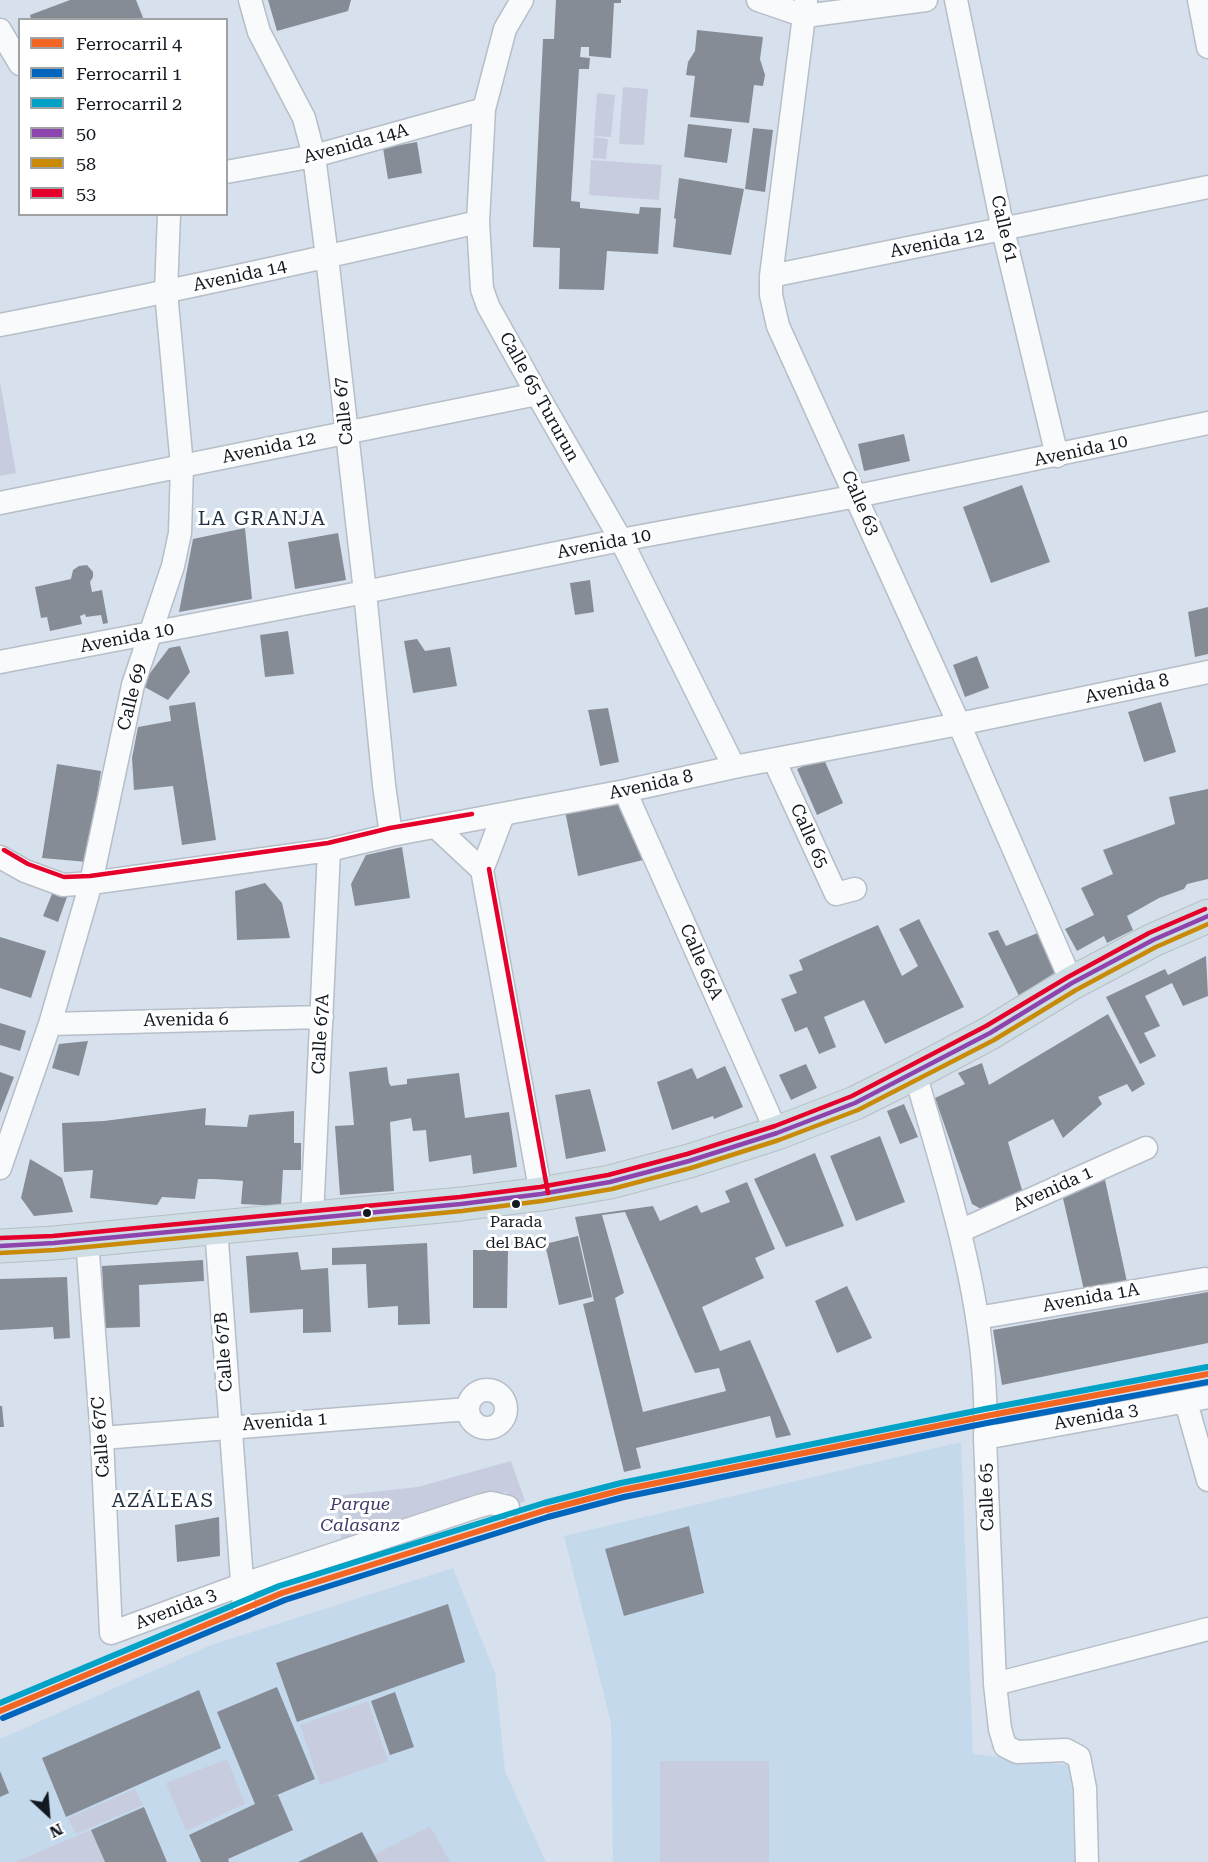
<!DOCTYPE html>
<html>
<head>
<meta charset="utf-8">
<style>
  body { margin:0 }
  #map { position:relative; width:1208px; height:1862px; overflow:hidden; background:#d6e1ed; font-family:"Roboto Serif",serif }
  canvas { display:block }
  .legend { position:absolute; left:18px; top:18px; width:210px; height:198px; box-sizing:border-box; background:#fff; border:2px solid #a0a3a6; margin:0; padding:8px 10px; list-style:none; font-size:18px; color:#121921 }
  .legend li { display:flex; align-items:center; gap:12px; height:30px }
  .legend b { width:30px; border:2px solid #a0a3a6 }
  .north { position:absolute; left:18px; top:1784px; width:60px; height:60px; -webkit-text-stroke:4px #fff; paint-order:stroke; rotate:154deg; font-size:16px; font-weight:700; line-height:24px; text-align:center; color:#121921 }
  .north::after { content:''; display:block; margin:auto; width:21px; height:27px; background:#121921; clip-path:polygon(50% 0,100% 100%,50% 72%,0 100%) }
</style>
</head>
<body>
<div id="map">
<canvas width="1208" height="1862"></canvas>
<ul class="legend">
<li><b style="height:8px;background:#f26522"></b>Ferrocarril 4</li>
<li><b style="height:8px;background:#0065bd"></b>Ferrocarril 1</li>
<li><b style="height:8px;background:#01a2c5"></b>Ferrocarril 2</li>
<li><b style="height:8px;background:#8e44ad"></b>50</li>
<li><b style="height:8px;background:#c98a07"></b>58</li>
<li><b style="height:8px;background:#e4002b"></b>53</li>
</ul>
<div class="north">N</div>
</div>
<script>
const ctx = document.querySelector('canvas').getContext('2d');
ctx.lineJoin = 'round';
function fill(path, color) { ctx.fillStyle = color; ctx.fill(path, 'evenodd'); }
function trace(path, color, width, dash) { ctx.strokeStyle = color; ctx.lineWidth = width; ctx.lineCap = dash ? 'butt' : 'round'; ctx.setLineDash(dash || []); ctx.stroke(path); }
function drawText(font, color, halo, rows, align = 'center') {
  ctx.font = font + ' "Roboto Serif",serif'; ctx.lineWidth = 6; ctx.setLineDash([]); ctx.textBaseline = 'middle'; ctx.strokeStyle = halo; ctx.fillStyle = color; for (const [text, x, y, turn = 0] of rows) {
    ctx.save(); ctx.translate(x, y); ctx.rotate((+turn || 0) * Math.PI / 180); ctx.textAlign = isNaN(turn) ? turn : align; if (halo) ctx.strokeText(text, 0, 0); ctx.fillText(text, 0, 0); ctx.restore();
  }
}
const built = new Path2D(`
  M961 1442 973 1754 1076 1766 1079 1862H613L611 1723 564 1536Z
  M453 1568 495 1673 505 1771 546 1862H0V1739L211 1645Z`);
const green = new Path2D(`
  M623 87 648 89 644 145 619 144Z
  M597 93 615 95 611 137 594 136Z
  M594 137 608 139 606 159 593 158Z
  M591 160 662 165 659 200 589 195Z
  M0 382 16 473 0 476Z
  M511 1461 525 1501 519 1503 506 1492 480 1495 342 1545 336 1496 418 1487Z
  M368 1701 388 1761 320 1785 300 1725Z
  M227 1759 245 1804 186 1831 166 1783Z
  M660 1761H769V1862H660Z
  M135 1789 143 1805 76 1834 68 1818Z
  M430 1826 450 1862H378L374 1855Z
  M91 1830 105 1862H15Z`);
const building = new Path2D(`
  M70 0H136L144 20H31L30 15Z
  M268 0H351L348 11 277 31Z
  M556 0H621V3H614L611 58 589 56V47H581L580 57 590 58 589 69H579L571 201 580 202V208L639 214 640 207 661 208 658 254 607 251 604 290 559 289 560 248 533 247 543 39H554Z
  M697 30 763 37 760 59 765 75 763 86 754 85 749 123 690 117 695 76 686 75 688 62 695 51Z
  M688 124 732 129 727 163 684 157Z
  M753 128 773 130 765 192 745 189Z
  M417 142 422 173 388 179 383 148Z
  M679 178 744 189 731 255 673 247 676 219 674 218Z
  M904 434 910 461 864 471 858 444Z
  M1022 485 1050 562 991 583 963 507Z
  M245 528 252 599 179 612 193 539Z
  M338 533 346 580 295 589 288 542Z
  M87 565 93 572V577L90 582 92 592 102 590 108 623 103 624 101 615 86 617 85 614 80 616 82 624 50 631 47 617 41 618 35 587 71 579 73 570 79 566Z
  M590 580 594 612 575 615 570 583Z
  M1208 607V654L1195 657 1188 612Z
  M288 631 294 674 265 677 260 635Z
  M417 639 425 651 450 647 457 686 413 693 404 641Z
  M180 646 190 672 168 700 141 685 169 648Z
  M977 656 989 688 965 697 953 665Z
  M195 702 216 840 182 845 173 786 134 790 132 758 138 727 171 721 169 706Z
  M1161 702 1176 752 1144 762 1128 712Z
  M608 708 619 762 600 766 588 710Z
  M823 757 843 803 817 815 797 769Z
  M57 764 101 771 87 862 42 858Z
  M1208 789V879L1187 884 1184 889 1159 898 1127 916 1133 930 1107 943 1104 936 1077 951 1065 929 1094 915 1081 888 1113 874 1103 850 1175 824 1169 797Z
  M618 801 643 860 578 876 565 811Z
  M402 847 410 898 355 906 351 884 366 855Z
  M265 883 282 903 290 938 237 940 235 891Z
  M54 889 67 897 58 922 43 916Z
  M919 919 964 1007 885 1044 864 1000 824 1017 836 1047 819 1054 807 1027 795 1032 781 999 797 993 789 975 803 970 799 960 878 925 902 976 918 966 899 929Z
  M998 930 1006 946 1045 930 1062 968 1019 996 988 933Z
  M0 937 46 951 31 998 0 988Z
  M1206 956 1208 996 1183 1006 1172 983 1145 996 1160 1026 1144 1033 1156 1056 1140 1064 1106 997 1165 969 1168 975Z
  M1108 1014 1145 1084 1132 1092 1127 1084 1098 1097 1102 1104 1063 1138 1053 1119 1008 1142 1022 1190 981 1209 972 1204 935 1098 965 1084 958 1073 982 1063 989 1085Z
  M0 1023 26 1031 20 1051 0 1045Z
  M88 1041 79 1076 52 1068 59 1044Z
  M806 1064 817 1088 791 1100 779 1075Z
  M725 1066 743 1107 714 1119 713 1116 672 1130 657 1082 692 1068 697 1079Z
  M387 1067 389 1083 391 1086 407 1084V1079L459 1073 465 1118 509 1112 517 1167 473 1174 471 1155 429 1162 426 1130 413 1131 411 1118 390 1122 394 1191 340 1195 335 1126 354 1125 349 1072Z
  M0 1072 14 1077 0 1113Z
  M590 1089 606 1151 566 1159 555 1095Z
  M904 1104 918 1137 900 1144 887 1111Z
  M206 1108 205 1125 247 1127 249 1115 294 1111V1143H301V1170H283L281 1206 241 1204 243 1181 213 1179H198L195 1199 162 1197 157 1205 90 1198 93 1170 64 1172 62 1123 104 1121Z
  M880 1136 905 1202 856 1221 830 1156Z
  M815 1153 844 1226 786 1247 754 1179Z
  M30 1159 62 1178 73 1212 34 1216 21 1198Z
  M1104 1175 1127 1282 1084 1290 1062 1194Z
  M747 1182 775 1249 755 1258 764 1278 702 1307 720 1351 750 1340 791 1435 776 1438 770 1416 636 1448 641 1468 624 1472 583 1304 594 1301 575 1217 653 1206 660 1221 697 1205 701 1213 730 1202 725 1191ZM625 1212 695 1373 719 1368 726 1391 643 1412 615 1298 624 1293 602 1215Z
  M578 1236 592 1297 559 1305 545 1244Z
  M427 1243 430 1324 398 1325V1306L368 1308 366 1264 332 1265V1248Z
  M473 1250H508L507 1308H473Z
  M298 1252 301 1270 328 1268 331 1332 303 1333V1309L250 1313 246 1256Z
  M203 1260 204 1281 139 1285 140 1327 105 1328 102 1266Z
  M67 1277 70 1338 54 1339 53 1327 0 1330V1279Z
  M847 1286 872 1338 837 1353 815 1301Z
  M1208 1292V1343L1002 1385 993 1330Z
  M0 1406H2L4 1427H0Z
  M219 1517 220 1556 177 1562 175 1525Z
  M689 1526 704 1593 624 1616 605 1549Z
  M448 1604 465 1662 297 1722 276 1663Z
  M277 1687 315 1779 270 1798 278 1795 293 1830 228 1859 229 1862H201L189 1835 255 1804 217 1712Z
  M199 1690 221 1748 66 1817 42 1758Z
  M395 1692 414 1747 390 1755 371 1701Z
  M0 1771 9 1793 0 1797Z
  M144 1807 167 1862H105L91 1830Z
  M362 1832 378 1862H298Z`);
const minor = new Path2D(`
  M250 0 259 32 304 118 314 156 327 257 365 592 384 785 391 835
  M522 0 505 29 484 109 478 222 482 289 488 306 537 394 621 540 734 767
  M758 0 805 16 926 0
  M806 0 771 276V295L778 326 959 724 1072 983
  M956 0 1003 230 1057 456
  M1199 0 1208 47
  M0 30 20 64
  M226 172 314 156 484 109
  M771 276 1208 187
  M0 325C160 294 319 259 478 222
  M0 503 537 394
  M0 662 365 592 621 540 857 496 1208 423
  M774 760 836 894 855 889
  M625 791 777 1133
  M436 827 482 870
  M0 857 25 871 63 885 91 883 329 850 391 835 625 791 734 767 959 724 1208 672
  M482 870 541 1194
  M482 870 503 815
  M50 1024 322 1017
  M915 1073C949 1192 990 1313 985 1438L995 1684 1000 1729 1005 1746 1017 1752 1066 1750 1079 1757 1085 1788 1087 1862
  M0 1168 50 1024 91 883 133 685 173 566 180 533 182 466 166 292 169 214
  M312 1218 329 850
  M216 1228 244 1608
  M960 1231 1146 1148
  M87 1240 102 1438 111 1633 241 1585 479 1506 491 1503 508 1507
  M977 1318 1205 1279
  M468 1409a19 19 0 1 1 38 0a19 19 0 1 1-38 0Z
  M1186 1402 1208 1480
  M102 1438 468 1409
  M985 1438 1208 1397
  M995 1684 1208 1629`);
const highway = new Path2D(`
  M0 1246 54 1243 461 1204 541 1194 610 1182 689 1161 777 1133 855 1103 915 1073 990 1033 1072 983 1153 940 1208 916`);
const bus1 = new Path2D(`
  M0 1246 54 1243 461 1204 541 1194 610 1182 689 1161 777 1133 855 1103 990 1033 1072 983 1153 940 1208 916`);
const bus2 = new Path2D(`
  M0 1253 55 1250 462 1211 542 1201 612 1189 691 1168 779 1140 858 1110 994 1040 1076 990 1156 947 1208 924`);
const bus3 = new Path2D(`
  M4 850 28 864 64 877 90 876 328 843 390 828 472 814
  M489 869 548 1193
  M0 1238 53 1236 460 1197 540 1187 608 1175 687 1154 775 1126 852 1096 986 1026 1068 977 1149 933 1205 909`);
const rail1 = new Path2D(`
  M0 1711 282 1593 546 1510 622 1490 986 1416 1208 1374`);
const rail2 = new Path2D(`
  M3 1718 285 1600 548 1517 624 1497 987 1423 1208 1382`);
const rail3 = new Path2D(`
  M0 1703 279 1586 544 1503 621 1483 985 1409 1207 1367`);
const markers = [
  [516,1204,5,"#121921"],
  [367,1213,5,"#121921"]
];
const busNames = [
  ["Parada",516,1222],
  ["del BAC",516,1243]
];
const streetNames = [
  ["Avenida 14A",356,144,-15],
  ["Calle 61",1004,229,77],
  ["Avenida 12",937,243,-11],
  ["Avenida 14",240,276,-12],
  ["Calle 65 Tururun",539,397,61],
  ["Calle 67",344,411,-96],
  ["Avenida 12",269,448,-12],
  ["Avenida 10",1081,451,-12],
  ["Calle 63",860,503,66],
  ["Avenida 10",604,544,-11],
  ["Avenida 10",127,638,-11],
  ["Avenida 8",1127,689,-12],
  ["Calle 69",132,697,-76],
  ["Avenida 8",651,785,-12],
  ["Calle 65",809,836,66],
  ["Calle 65A",701,962,66],
  ["Avenida 6",186,1020,-1],
  ["Calle 67A",321,1034,-87],
  ["Avenida 1",1053,1189,-24],
  ["Avenida 1A",1091,1298,-10],
  ["Calle 67B",224,1352,-94],
  ["Avenida 3",1096,1417,-10],
  ["Avenida 1",285,1422,-4],
  ["Calle 67C",101,1437,-94],
  ["Calle 65",987,1497,-92],
  ["Avenida 3",176,1609,-21]
];
const parkNames = [
  ["Parque",360,1505],
  ["Calasanz",360,1526]
];
const neighbourhoodNames = [
  ["LA GRANJA",262,519],
  ["AZÁLEAS",163,1501]
];
fill(built, '#c5d9ec');
fill(green, '#c8ccdf');
fill(building, '#868c96');
trace(minor, '#b6bec7', 25);
trace(highway, '#b8bec4', 35);
trace(minor, '#f9fafc', 22);
trace(highway, '#cedee4', 33);
trace(bus1, '#8e44ad', 4.5);
trace(bus2, '#c98a07', 4.5);
trace(bus3, '#e4002b', 4.5);
trace(rail1, '#f26522', 6);
trace(rail2, '#0065bd', 6);
trace(rail3, '#01a2c5', 6);
for (const [x, y, r, color] of markers) { const dot = new Path2D(); dot.arc(x, y, r, 0, 2 * Math.PI); ctx.fillStyle = color; ctx.fill(dot); trace(dot, '#fff', 2); }
drawText('16px', '#121921', '#fff', busNames);
drawText('18px', '#121921', '#fff', streetNames);
drawText('italic 18px', '#413968', '#fff', parkNames);
ctx.letterSpacing = '1.5px';
drawText('20px', '#223242', '#fff', neighbourhoodNames);
ctx.letterSpacing = '0px';
</script>
</body>
</html>
